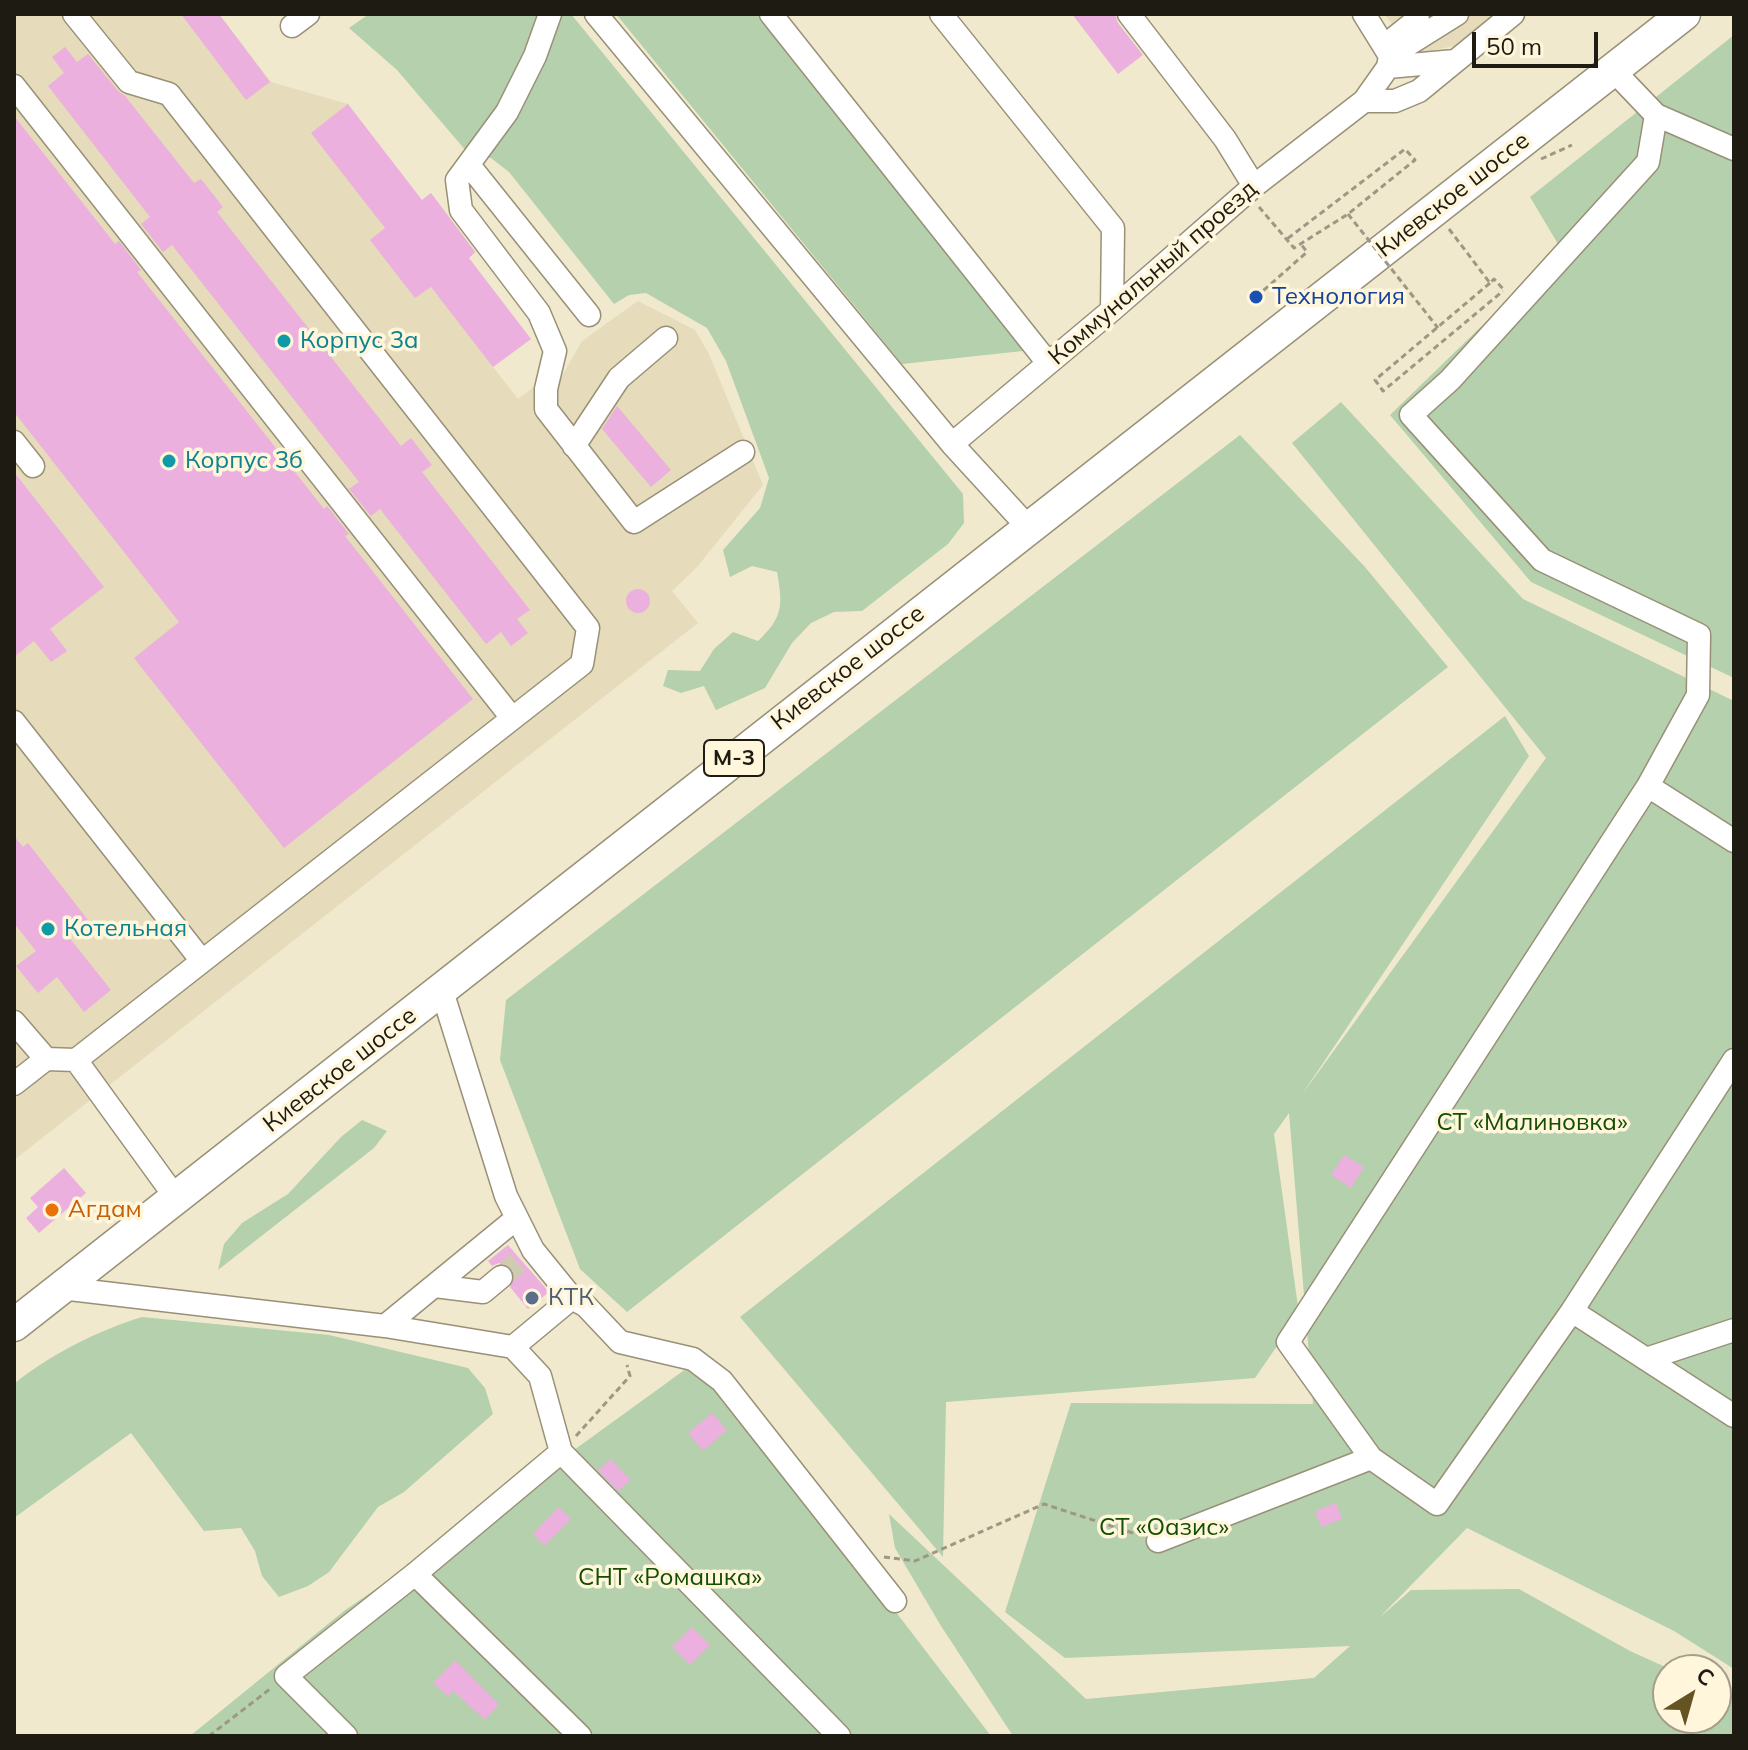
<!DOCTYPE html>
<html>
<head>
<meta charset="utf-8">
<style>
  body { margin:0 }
  #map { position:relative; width:1748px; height:1750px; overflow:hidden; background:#f1e9ce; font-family:Mulish,sans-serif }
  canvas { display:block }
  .frame { position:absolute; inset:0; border:16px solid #1e1b12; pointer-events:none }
  .north { position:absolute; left:1652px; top:1654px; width:80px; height:80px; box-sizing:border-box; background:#fff6db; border:2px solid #a59e8b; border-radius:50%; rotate:37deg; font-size:22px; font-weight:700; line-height:32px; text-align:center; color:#1e1b12 }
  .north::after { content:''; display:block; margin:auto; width:28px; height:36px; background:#655422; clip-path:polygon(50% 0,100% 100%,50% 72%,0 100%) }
  .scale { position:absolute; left:1472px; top:32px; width:126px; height:36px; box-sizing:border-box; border:4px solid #1e1b12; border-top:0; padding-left:10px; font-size:24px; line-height:28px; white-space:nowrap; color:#1e1b12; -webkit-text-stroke:6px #fff6db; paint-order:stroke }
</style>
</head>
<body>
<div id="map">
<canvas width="1748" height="1750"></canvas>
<div class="frame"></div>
<div class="north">С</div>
<div class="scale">50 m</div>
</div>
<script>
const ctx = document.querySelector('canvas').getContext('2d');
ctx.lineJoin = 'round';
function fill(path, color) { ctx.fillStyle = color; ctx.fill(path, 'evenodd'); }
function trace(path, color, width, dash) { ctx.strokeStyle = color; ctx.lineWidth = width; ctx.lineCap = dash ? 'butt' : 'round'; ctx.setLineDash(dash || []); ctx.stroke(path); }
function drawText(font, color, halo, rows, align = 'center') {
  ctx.font = font + ' Mulish,sans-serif'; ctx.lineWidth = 7; ctx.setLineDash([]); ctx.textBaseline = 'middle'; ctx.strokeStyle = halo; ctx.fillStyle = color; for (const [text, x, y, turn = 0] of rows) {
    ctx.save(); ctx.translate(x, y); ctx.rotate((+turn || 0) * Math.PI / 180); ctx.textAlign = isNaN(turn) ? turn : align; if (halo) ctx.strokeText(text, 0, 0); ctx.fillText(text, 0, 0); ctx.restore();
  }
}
const built = new Path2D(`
  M14 14H219L271 82 348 104 379 220 384 228 431 193 476 252 431 287 437 295 531 339 493 367 518 399 534 387 554 390 582 341 638 301 695 330 709 354 763 485 697 567 672 591 698 623 14 1160Z
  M1384 14H1498L1458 45 1416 54Z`);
const green = new Path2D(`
  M369 14H571L963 494 964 523 948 544 862 611 834 612 811 623 792 643 765 688 716 710 704 686 681 693 663 686 668 670 700 671 714 649 733 632 758 641C783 617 783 606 777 572L752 566 730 577 723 550 760 508 769 478 726 361 707 328 646 293 629 295 614 304 509 172 491 158 467 152 397 70 349 28Z
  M616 14H763L1032 350 902 364Z
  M1734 35V678L1531 582 1390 415 1561 249 1530 197Z
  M1341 402 1523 599 1734 701V1669L1674 1631 1467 1528 1379 1618 1411 1590 1519 1589 1630 1651 1672 1670H1668V1718H1716V1689L1734 1697V1736H1013L941 1626 895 1548 889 1514 1086 1699 1314 1678 1350 1646 1065 1658 1005 1612 1071 1403 1313 1404 1289 1113 1274 1134 1299 1314 1255 1378 946 1402 943 1557 740 1317 1505 716 1529 756 1301 1096 1546 758 1292 443Z
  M1240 435 1365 567 1448 667 627 1312 580 1269 500 1060 506 1000Z
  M362 1120 387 1131 374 1148 218 1270 224 1244 242 1223 288 1194 341 1137Z
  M142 1317 329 1335 468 1368 485 1388 493 1414 404 1492 378 1507 329 1572 308 1586 279 1597 262 1576 255 1551 241 1528 204 1531 131 1433 14 1518V1384C49 1355 99 1330 142 1317Z
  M701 1358 991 1736H190L344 1611 523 1487Z`);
const building = new Path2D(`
  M181 14H219L270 82 246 100Z
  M1072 14H1115L1118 23 1143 55 1118 74Z
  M65 47 77 62 88 54 118 91 125 96 194 183 201 179 223 207 217 212 401 446 411 438 432 465 422 472 530 610 517 619 528 633 511 646 501 632 486 644 380 509 371 516 349 489 359 482 172 245 163 252 141 224 150 217 48 86 64 73 52 57Z
  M348 104 422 200 431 193 475 252 469 258 531 339 493 367 431 287 415 298 370 240 385 228 311 133Z
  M14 116 115 244 119 241 141 270 137 272 324 509 327 506 349 534 345 536 473 699 284 848 134 658 179 622 14 412Z
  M617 406 671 470 651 487 602 429Z
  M14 472 104 587 50 629 67 651 51 662 34 641 14 657Z
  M626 601a12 12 0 1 1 24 0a12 12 0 1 1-24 0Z
  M14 836 23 847 28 843 88 920 68 936 111 990 84 1012 57 977 38 993 16 966 36 951 14 923Z
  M1344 1155 1364 1167 1351 1188 1331 1175Z
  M64 1168 86 1193 39 1233 26 1218 38 1207 30 1198Z
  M508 1245 549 1292 528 1309 510 1287 515 1275 511 1268 499 1263 492 1266 488 1261Z
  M712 1413 727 1430 703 1451 688 1433Z
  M611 1459 631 1480 618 1491 598 1470Z
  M1336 1503 1342 1519 1321 1527 1315 1511Z
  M559 1507 571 1519 544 1546 533 1534Z
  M692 1627 710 1645 690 1665 672 1647Z
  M455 1660 499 1705 485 1720 453 1691 448 1697 433 1683Z`);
const minorTunnel = new Path2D(`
  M501 1277 521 1260`);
const path = new Path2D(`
  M1541 159 1572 145
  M1259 207 1294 248 1348 214 1415 160 1405 149 1287 239
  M1449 229 1490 283 1494 279 1504 290
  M1490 283 1375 380 1383 391 1503 291
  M1256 297 1307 252 1300 243
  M576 1436 630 1376 627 1365
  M884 1557 915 1561 1044 1504 1139 1535
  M209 1736 270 1689`);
const minor = new Path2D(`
  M74 14 129 82 169 94 588 628 582 664 76 1060 176 1198
  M550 14 535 56 507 112 457 180 461 210 539 313 555 351 546 389V409L634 522 743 452
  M596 14 952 444 1028 527
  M771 14 1048 363
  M941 14 1113 228 1112 310
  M1129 14 1225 139 1254 186
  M292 26 308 14
  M1388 43 1418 19
  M1390 56 1457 14
  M1388 67 1455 61
  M1613 70 1656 115 1734 149
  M14 86 512 718
  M1364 101H1395L1419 91 1513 14
  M469 165 589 315
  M14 442 33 466
  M952 444 1112 310 1254 186 1364 101 1388 67 1390 56 1364 14
  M574 446 619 378 666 338
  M14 722 202 961
  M1648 786 1734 841
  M14 1022 46 1059
  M1734 1060 1572 1311 1734 1416
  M14 1084 46 1059 76 1060
  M435 1286 483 1292 501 1277
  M61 1288 385 1326 517 1218
  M572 1298 586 1306 620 1342 693 1359 722 1381 895 1601
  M385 1326 513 1347 572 1298 533 1250 506 1196 442 991
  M513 1347 540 1376 561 1452 839 1736
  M1646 1359 1734 1330
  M1371 1458 1437 1504 1572 1311
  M1158 1541 1371 1458 1288 1342 1648 786 1698 695 1699 635 1542 560 1411 415 1450 380 1648 162 1656 115
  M415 1574 580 1736
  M346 1736 286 1676 415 1574 561 1452`);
const highway = new Path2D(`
  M14 1325 1684 14`);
const pathBridge = new Path2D(`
  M1348 214 1438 328`);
const markers = [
  [1256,297,8,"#1a4fb4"],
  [284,341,8,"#0f9aa8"],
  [169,461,8,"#0f9aa8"],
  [48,929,8,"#0f9aa8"],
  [52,1210,8,"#e8710a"],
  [532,1298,8,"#5c6f8a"]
];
const shields = [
  [734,758,60]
];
const shieldNames = [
  ["М-3",734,758]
];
const streetNames = [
  ["Киевское шоссе",1453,195,-38],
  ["Коммунальный проезд",1153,273,-41],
  ["Киевское шоссе",848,668,-38],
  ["Киевское шоссе",340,1070,-38]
];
const transitNames = [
  ["Технология",1272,297]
];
const cultureNames = [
  ["Корпус 3a",300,341],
  ["Корпус 3б",185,461],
  ["Котельная",64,929]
];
const parkNames = [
  ["СТ «Малиновка»",1532,1123],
  ["СТ «Оазис»",1164,1528],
  ["СНТ «Ромашка»",670,1578]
];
const foodNames = [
  ["Агдам",68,1210]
];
const serviceNames = [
  ["КТК",548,1298]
];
fill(built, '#e6dbbb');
fill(green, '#b4d0ac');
fill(building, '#ebb0de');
trace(minorTunnel, '#d1cab2', 22, [22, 11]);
trace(minor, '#989077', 25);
trace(highway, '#989077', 35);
trace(path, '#9d9783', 3, [6, 4]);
trace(minor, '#fff', 22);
trace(highway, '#fff', 32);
trace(pathBridge, '#9d9783', 3, [6, 4]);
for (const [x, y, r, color] of markers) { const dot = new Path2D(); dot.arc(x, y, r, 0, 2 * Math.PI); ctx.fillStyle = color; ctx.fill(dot); trace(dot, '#fff6db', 3); }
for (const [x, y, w] of shields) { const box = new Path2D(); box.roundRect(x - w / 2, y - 18, w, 36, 6); ctx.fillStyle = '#fff6db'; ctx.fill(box); trace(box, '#1e1b12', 2); }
drawText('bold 22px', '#1e1b12', null, shieldNames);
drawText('24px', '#1e1b12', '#fff6db', streetNames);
drawText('24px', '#164399', '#fff6db', transitNames, 'left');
drawText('24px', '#0d838f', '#fff6db', cultureNames, 'left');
drawText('24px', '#144e00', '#fff6db', parkNames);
drawText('24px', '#c56008', '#fff6db', foodNames, 'left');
drawText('24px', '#4e5e75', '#fff6db', serviceNames, 'left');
</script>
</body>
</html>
